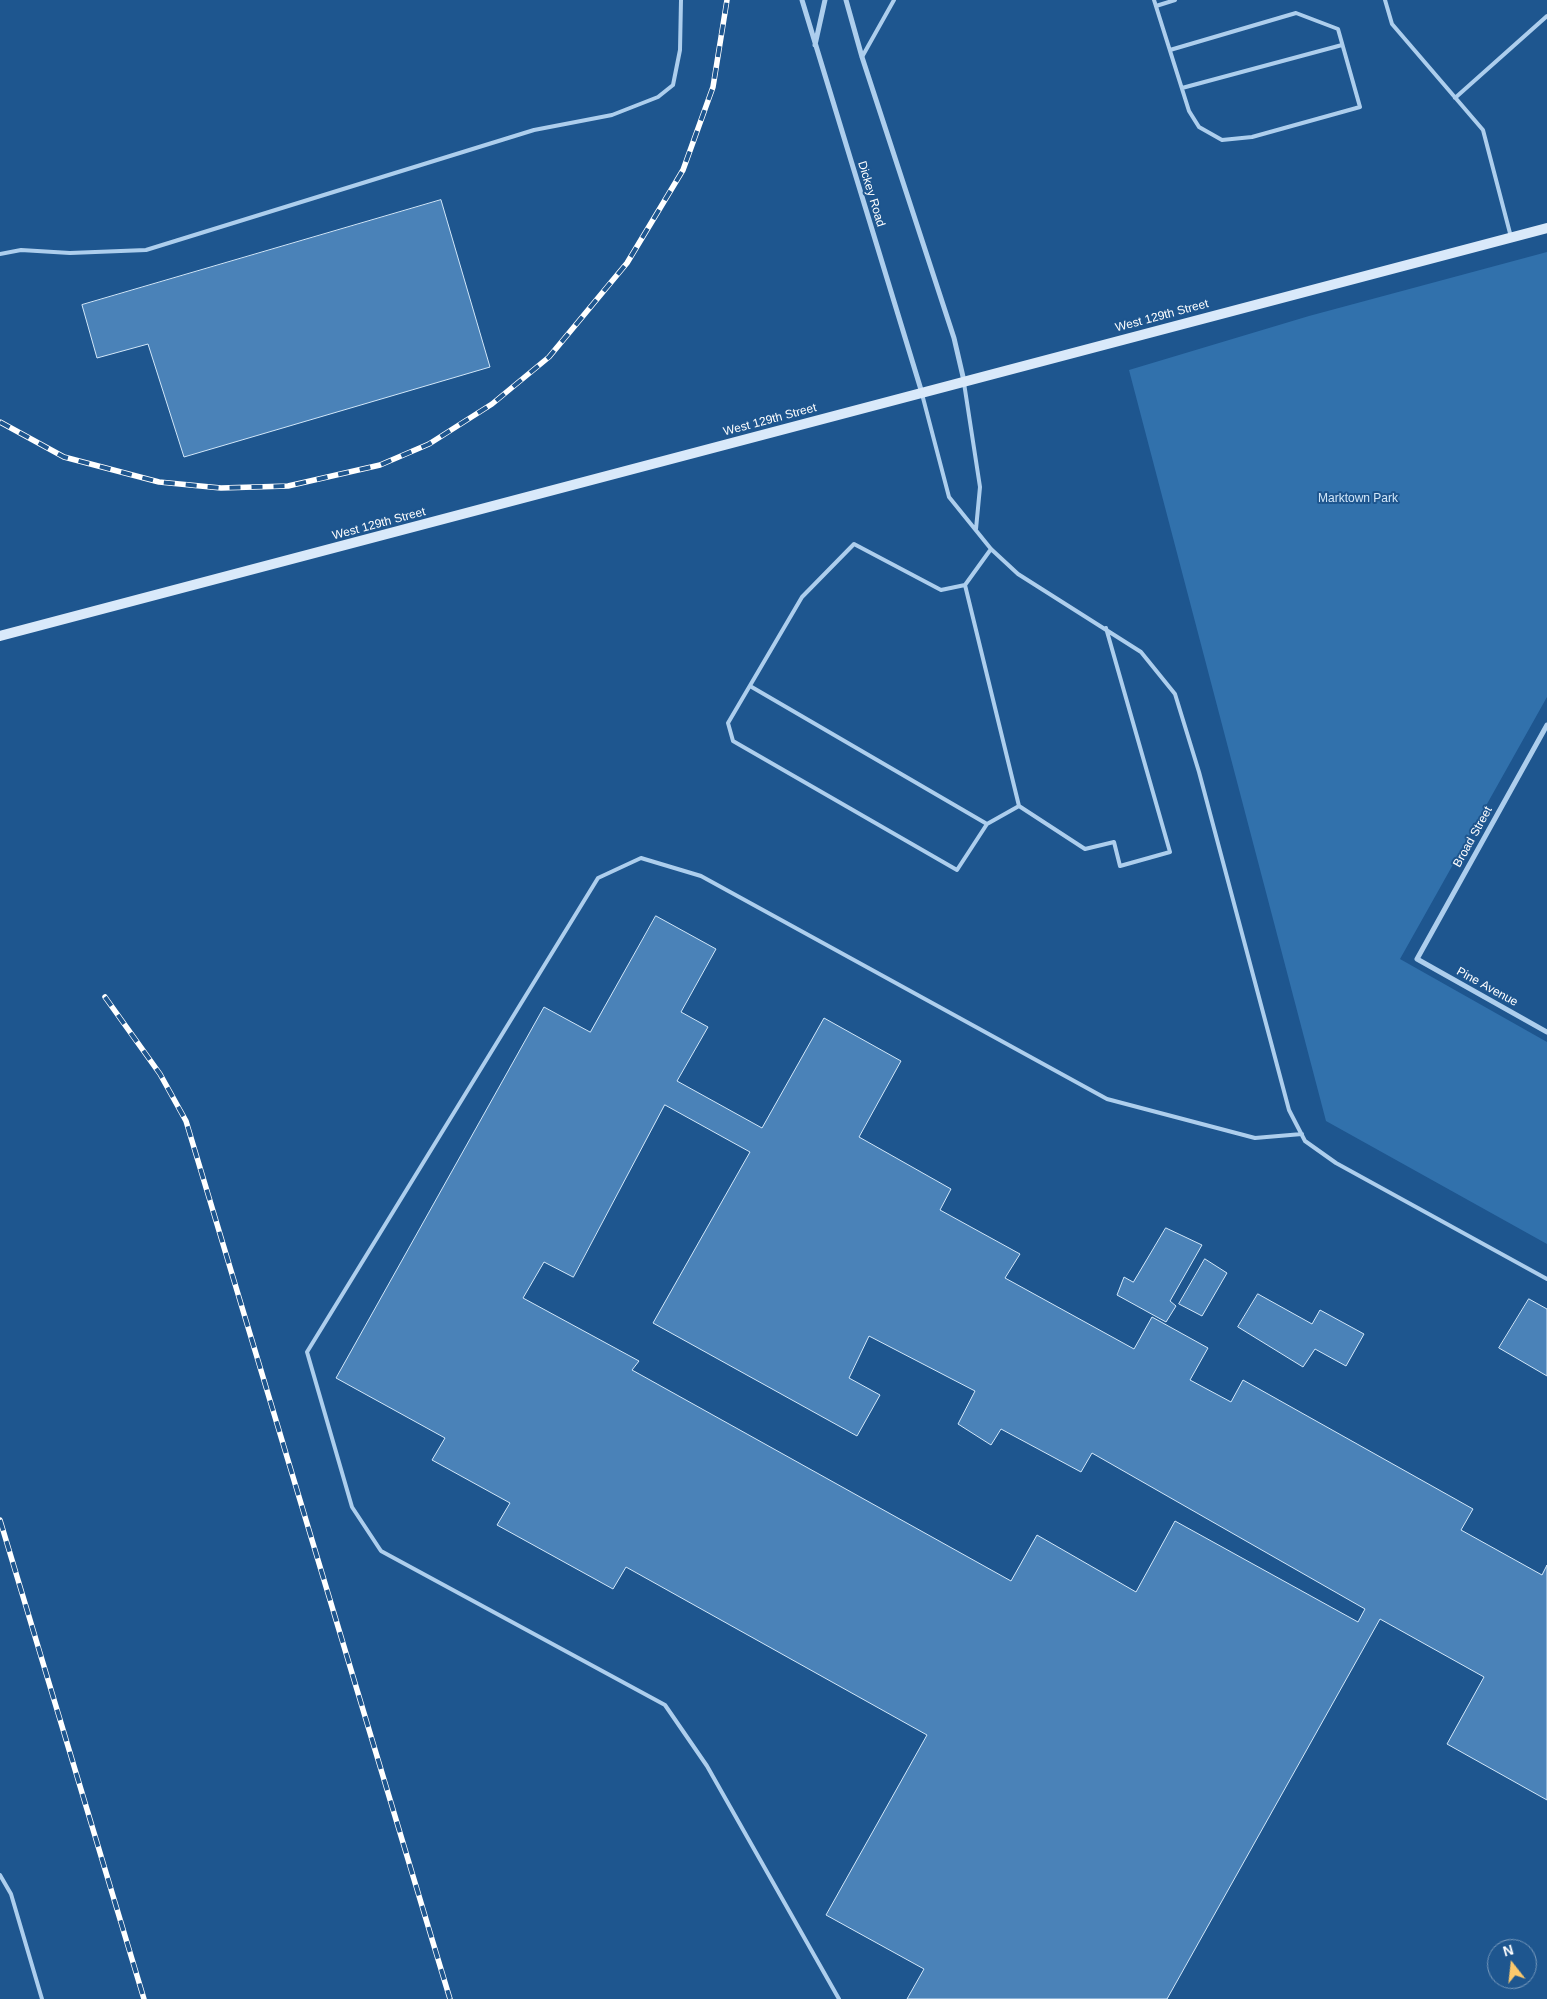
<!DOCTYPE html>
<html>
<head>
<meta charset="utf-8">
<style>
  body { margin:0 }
  #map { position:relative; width:1547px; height:1999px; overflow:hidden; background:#1e568f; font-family:Helvetica,sans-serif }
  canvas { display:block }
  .north { position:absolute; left:1487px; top:1939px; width:50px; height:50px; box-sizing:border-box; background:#1e568f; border:1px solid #789abc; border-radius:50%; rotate:344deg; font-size:14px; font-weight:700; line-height:20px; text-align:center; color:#fff }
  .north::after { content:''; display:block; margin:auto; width:18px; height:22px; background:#fcc96c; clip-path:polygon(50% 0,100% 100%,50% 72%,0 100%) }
</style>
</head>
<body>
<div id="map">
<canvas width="1547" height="1999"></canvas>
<div class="north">N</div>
</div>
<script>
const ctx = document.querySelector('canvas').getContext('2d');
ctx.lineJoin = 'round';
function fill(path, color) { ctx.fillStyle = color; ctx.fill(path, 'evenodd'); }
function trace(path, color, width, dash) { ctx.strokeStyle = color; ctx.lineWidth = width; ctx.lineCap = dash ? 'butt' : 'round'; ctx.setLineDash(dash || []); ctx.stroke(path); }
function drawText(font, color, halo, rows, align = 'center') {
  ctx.font = font + ' Helvetica,sans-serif'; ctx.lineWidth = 4; ctx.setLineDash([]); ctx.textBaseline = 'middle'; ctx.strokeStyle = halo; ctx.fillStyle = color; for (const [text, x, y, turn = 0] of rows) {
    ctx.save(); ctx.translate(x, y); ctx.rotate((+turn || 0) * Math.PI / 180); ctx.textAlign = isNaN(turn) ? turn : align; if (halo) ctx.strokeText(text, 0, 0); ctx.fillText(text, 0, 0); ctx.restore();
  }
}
const green = new Path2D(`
  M1547 252V697L1400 959 1547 1042V1244L1326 1121 1129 370 1309 316Z`);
const building = new Path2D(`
  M441 200 490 367 184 457 148 344 97 358 82 305Z
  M656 916 716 949 681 1012 708 1027 677 1081 762 1128 824 1018 901 1061 859 1137 951 1189 940 1210 1020 1254 1005 1278 1134 1349 1152 1317 1208 1348 1190 1380 1231 1402 1243 1380 1473 1509 1461 1530 1542 1575 1547 1565V1800L1447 1744 1484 1677 1380 1619 1167 1999H907L924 1969 826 1915 927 1735 626 1567 613 1589 497 1525 510 1503 432 1460 445 1438 336 1378 544 1007 590 1032ZM665 1105 750 1152 653 1323 857 1436 880 1395 849 1378 869 1336 975 1391 958 1424 991 1445 1001 1429 1081 1472 1092 1453 1365 1609 1358 1622 1175 1521 1136 1592 1037 1535 1011 1581 632 1370 639 1361 523 1298 544 1262 573 1277Z
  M1166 1228 1202 1245 1170 1301 1176 1306 1166 1322 1117 1295 1124 1277 1133 1282Z
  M1205 1259 1227 1273 1202 1316 1179 1304Z
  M1258 1294 1312 1324 1320 1310 1364 1334 1346 1366 1315 1349 1303 1367 1238 1327Z
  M1529 1299 1547 1309V1376L1499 1348Z`);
const lane = new Path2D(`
  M1154 0 1189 111 1199 127 1222 140 1252 137 1360 107 1338 29 1296 13 1170 50
  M1385 0 1392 24 1483 130 1511 237
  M1156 6 1175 0
  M862 57 894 0
  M1182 88 1342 45
  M1455 98 1547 16
  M0 254 21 250 70 253 146 250 534 130 612 115 658 97 673 85 680 50 681 0
  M964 383 980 487 976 529
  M922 394 949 497 991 549 1018 574 1141 652 1175 694 1199 772 1289 1110 1305 1141 1336 1163 1547 1279
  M965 585 941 590 854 544 802 597 728 723 733 741 957 870 987 824 1019 806 965 585 991 549
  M750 686 987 824
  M1019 806 1085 849 1114 842 1120 866 1170 852 1106 628
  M0 1875 11 1894 42 1999
  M839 1999 707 1766 665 1705 381 1551 352 1507 307 1352 598 878 641 858 701 876 1107 1099 1255 1138 1302 1134`);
const street = new Path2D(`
  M802 0 922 393
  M846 0 862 57 954 338 964 381
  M815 45 825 0
  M1547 725 1417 959 1547 1032`);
const secondary = new Path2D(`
  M0 636 1547 228`);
const rail = new Path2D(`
  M0 422 64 457 159 482 221 488 288 486 380 465 429 444 492 404 549 357 627 263 683 170 713 87 727 0
  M105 997 160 1074 186 1121 450 1999
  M0 1520 144 1999`);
const streetNames = [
  ["Dickey Road",871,194,73],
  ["West 129th Street",1162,316,-15],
  ["West 129th Street",770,420,-15],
  ["West 129th Street",379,524,-15],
  ["Broad Street",1473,837,-61],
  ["Pine Avenue",1487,987,29]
];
const parkNames = [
  ["Marktown Park",1358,499]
];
fill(green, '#3171ac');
fill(building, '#4a82b8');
trace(building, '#d2e7f9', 1);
trace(lane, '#adceed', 4);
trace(street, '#adceed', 5);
trace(secondary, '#d9e9fa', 10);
trace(rail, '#fff', 5.5);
trace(rail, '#1e568f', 4, [11]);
drawText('12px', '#fff', '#1e568f', streetNames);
drawText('12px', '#d2e7f9', '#1e568f', parkNames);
</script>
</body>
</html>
